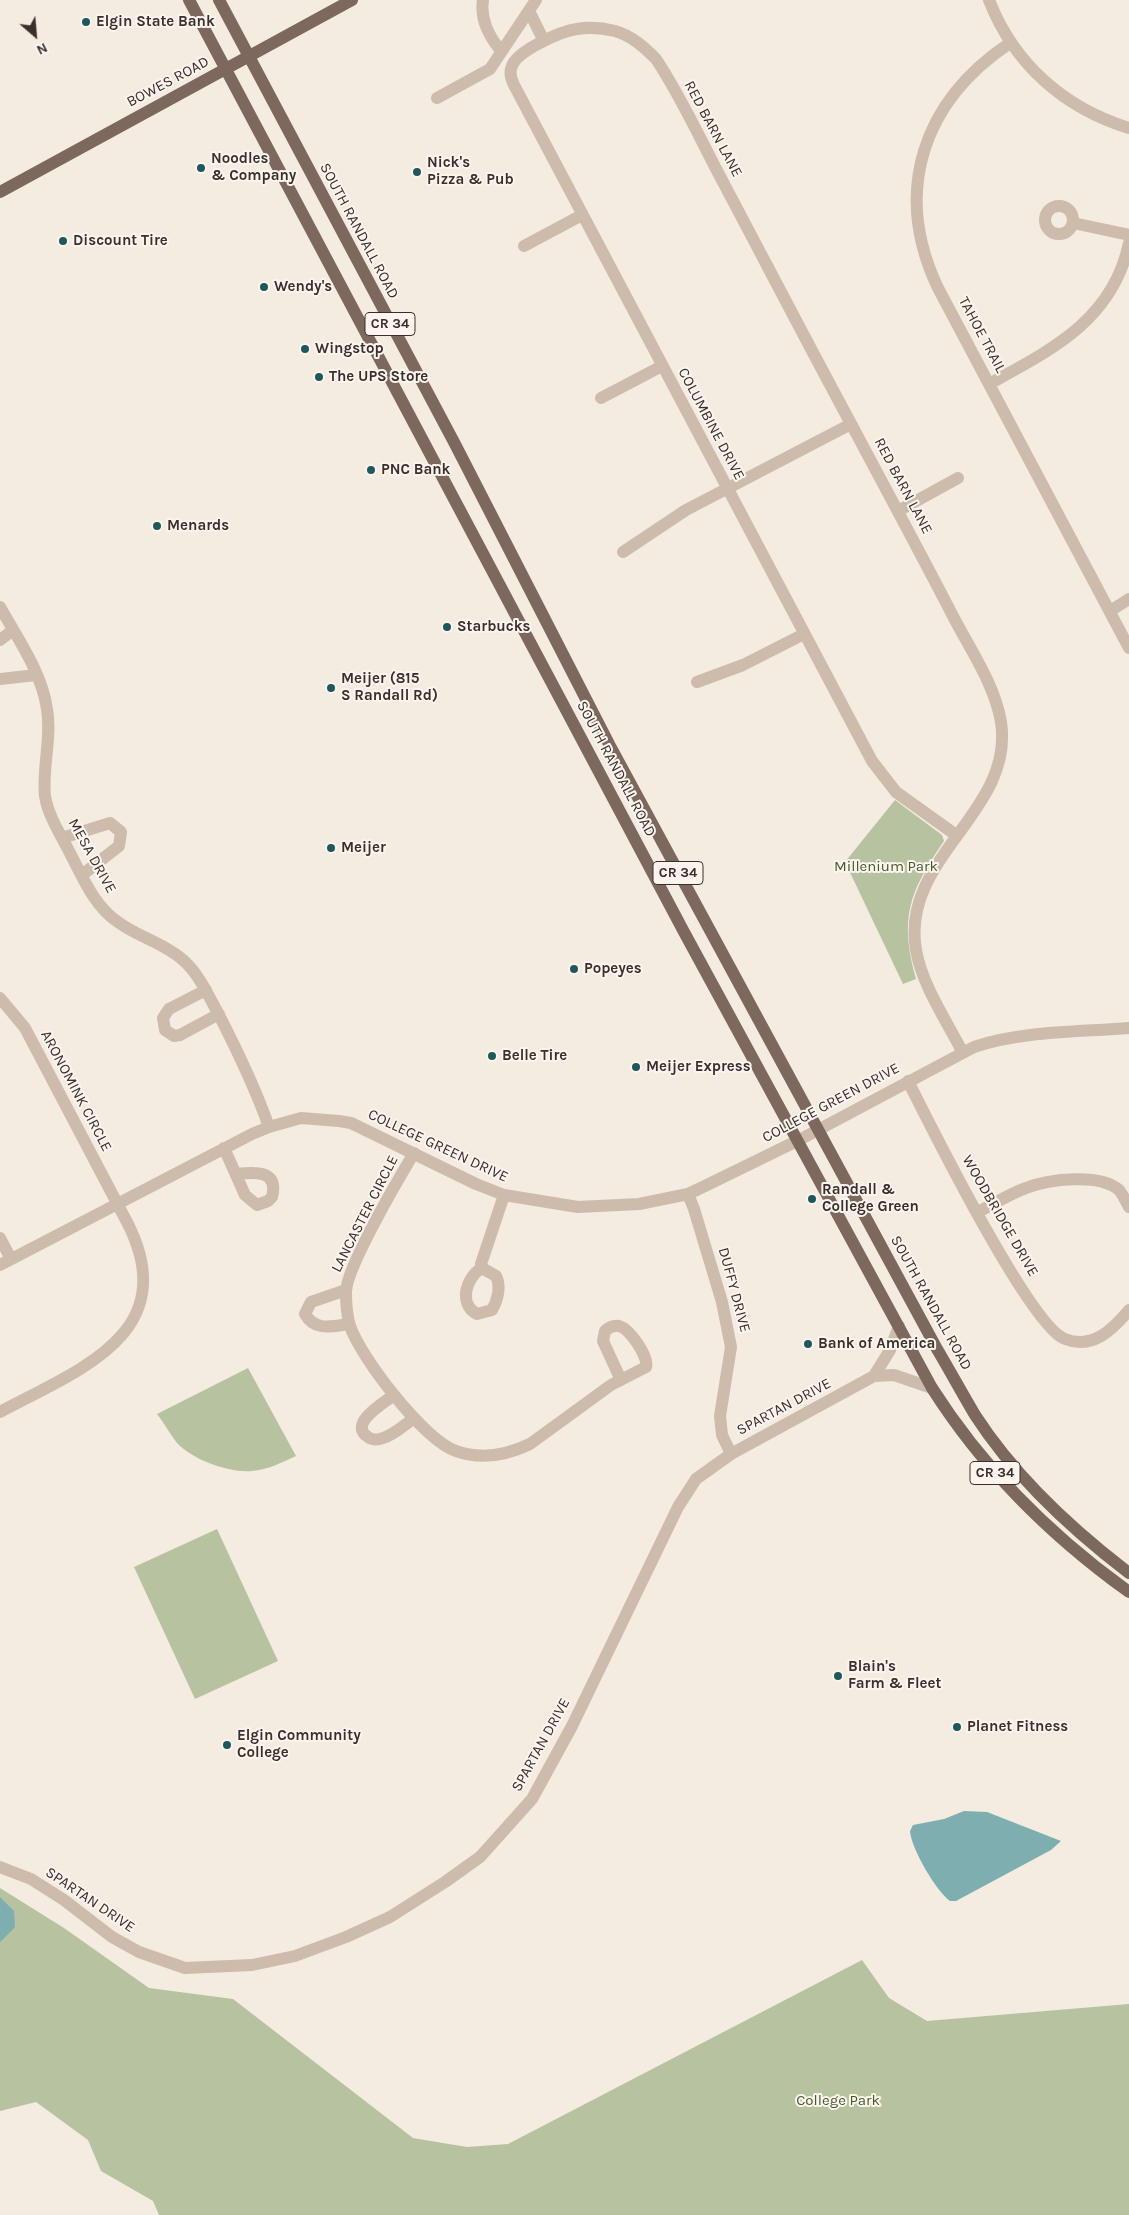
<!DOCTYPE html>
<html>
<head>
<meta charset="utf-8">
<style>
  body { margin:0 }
  #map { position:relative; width:1129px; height:2215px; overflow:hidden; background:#f4ebe1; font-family:Karla,sans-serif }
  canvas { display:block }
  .north { position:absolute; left:10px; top:10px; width:50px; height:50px; -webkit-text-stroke:4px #fbf5ee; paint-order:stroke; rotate:153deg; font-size:14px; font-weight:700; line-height:20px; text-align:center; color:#3a302b }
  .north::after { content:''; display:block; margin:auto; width:18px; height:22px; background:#3a302b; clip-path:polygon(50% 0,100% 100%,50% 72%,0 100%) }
</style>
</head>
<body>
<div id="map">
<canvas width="1129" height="2215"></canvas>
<div class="north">N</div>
</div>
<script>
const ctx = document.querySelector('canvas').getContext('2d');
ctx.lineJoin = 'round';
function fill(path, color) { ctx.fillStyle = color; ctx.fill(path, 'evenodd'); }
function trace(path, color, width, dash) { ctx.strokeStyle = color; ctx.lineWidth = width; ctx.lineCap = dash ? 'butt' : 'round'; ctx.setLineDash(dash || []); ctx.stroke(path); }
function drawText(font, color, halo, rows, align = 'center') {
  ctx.font = font + ' Karla,sans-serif'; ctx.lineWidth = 4; ctx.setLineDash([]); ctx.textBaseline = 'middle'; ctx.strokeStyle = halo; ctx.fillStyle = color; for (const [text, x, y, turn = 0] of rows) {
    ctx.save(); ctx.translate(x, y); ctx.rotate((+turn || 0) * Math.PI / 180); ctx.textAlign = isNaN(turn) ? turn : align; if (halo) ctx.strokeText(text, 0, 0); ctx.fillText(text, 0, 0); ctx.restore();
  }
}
const green = new Path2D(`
  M895 800 942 835 944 841C909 892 899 918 916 979L903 984 845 862Z
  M248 1368 296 1456C283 1462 267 1470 252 1471 229 1473 193 1460 177 1443 170 1434 164 1423 157 1414Z
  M217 1529 278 1661 195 1699 134 1567Z
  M0 1888 64 1928 149 1988 233 1999 413 2138 467 2147 508 2144 862 1960 889 1998 927 2021 1129 2004V2215H159L153 2201 101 2171 88 2140 36 2102 0 2111Z`);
const water = new Path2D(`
  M964 1811 987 1812 1061 1841 1051 1850 956 1901H950C936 1891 911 1848 910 1831L913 1825 944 1819Z
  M0 1897 14 1911 15 1927 0 1942Z`);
const minor = new Path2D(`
  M483 0C480 20 489 36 501 51
  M989 0C1014 64 1064 108 1129 128
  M529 11 544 41
  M1010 43C923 101 892 191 938 288L1129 648
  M437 98 490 69 536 0
  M1045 220a14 14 0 1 1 28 0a14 14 0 1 1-28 0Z
  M1073 223 1129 235
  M524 246 582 215
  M989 384C1051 350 1113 320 1129 243
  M601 398 662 366
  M898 511 958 478
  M623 552 686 510 851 424
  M0 607C18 639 42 673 47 709 52 738 42 767 45 796 48 816 62 837 71 855 83 878 95 907 118 922 138 937 164 943 183 960 199 974 208 995 218 1013 237 1050 255 1087 269 1127
  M1110 611 1129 599
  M0 640 13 630
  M0 679 36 675
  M697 682 743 665 804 634
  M956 835 896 792 872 761 514 85C511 79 509 72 512 66 517 51 561 31 577 29 589 27 603 28 615 31 632 36 644 47 656 59 682 98 701 141 723 182 767 265 811 350 856 433 889 495 923 558 955 620 972 652 995 686 1001 722 1015 812 900 857 916 950 922 985 946 1020 962 1051
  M62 838 110 823 121 832 119 846 82 875
  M206 990 169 1009 163 1018 165 1030 174 1036 180 1035 219 1014
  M0 998 25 1028 128 1224C183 1334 78 1370 0 1412
  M908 1081C930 1125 1030 1326 1065 1339 1093 1350 1113 1329 1129 1310
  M224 1148 245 1195 257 1205 268 1201 272 1197C279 1169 253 1172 236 1174
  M414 1153C399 1178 346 1268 346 1292 346 1302 347 1316 350 1326 361 1358 424 1440 456 1451 481 1460 507 1455 530 1444L611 1385 646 1367C649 1357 630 1329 619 1326 614 1325 609 1327 605 1331L603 1341 621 1380
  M688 1194 694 1209 722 1302 731 1347 720 1416 722 1435 731 1454
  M978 1212C994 1204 1009 1194 1026 1188 1049 1179 1100 1173 1119 1190 1123 1195 1126 1201 1129 1207
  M0 1238 11 1259
  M0 1265 252 1134 269 1127 301 1118 339 1121 351 1123 476 1184 504 1195 578 1207 639 1204 688 1194 707 1185 799 1140 974 1047C1019 1031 1081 1032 1129 1028
  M482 1268 496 1276C501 1286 498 1300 492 1310L477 1314C458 1304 466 1277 482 1268L481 1264 504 1195
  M346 1290 311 1302 305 1314C315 1332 333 1326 349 1324
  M874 1376 890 1350 899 1326
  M394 1395C385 1402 347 1424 368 1437 372 1440 378 1440 383 1438 394 1435 404 1425 413 1419
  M0 1867 31 1879 64 1900 112 1937 139 1952 185 1968 252 1965 295 1956 346 1937 390 1917 445 1882 480 1857 532 1799 572 1726 678 1507 696 1479 731 1454 874 1376 894 1375 932 1388`);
const major = new Path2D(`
  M189 0 684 932 932 1388C984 1470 1051 1536 1129 1592
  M219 0 455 444 609 744 937 1349C950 1371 962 1393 975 1415 1015 1477 1070 1528 1129 1573
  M0 192 352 0`);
const markers = [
  [86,22,5,"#1f575d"],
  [201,168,5,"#1f575d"],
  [417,172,5,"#1f575d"],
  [63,241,5,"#1f575d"],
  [264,287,5,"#1f575d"],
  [305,349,5,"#1f575d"],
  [319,377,5,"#1f575d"],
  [371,470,5,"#1f575d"],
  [157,526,5,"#1f575d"],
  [447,627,5,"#1f575d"],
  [331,688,5,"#1f575d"],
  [331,848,5,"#1f575d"],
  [574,969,5,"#1f575d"],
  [492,1056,5,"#1f575d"],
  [636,1067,5,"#1f575d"],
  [812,1199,5,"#1f575d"],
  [808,1344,5,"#1f575d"],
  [838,1676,5,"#1f575d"],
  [957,1727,5,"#1f575d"],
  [227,1745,5,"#1f575d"]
];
const shields = [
  [390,324,50],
  [678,873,50],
  [995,1473,50]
];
const shieldNames = [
  ["CR 34",390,324],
  ["CR 34",678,873],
  ["CR 34",995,1473]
];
const poiNames = [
  ["Elgin State Bank",96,22],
  ["Noodles",211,159],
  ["& Company",211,176],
  ["Nick's",427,163],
  ["Pizza & Pub",427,180],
  ["Discount Tire",73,241],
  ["Wendy's",274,287],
  ["Wingstop",315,349],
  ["The UPS Store",329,377],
  ["PNC Bank",381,470],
  ["Menards",167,526],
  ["Starbucks",457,627],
  ["Meijer (815",341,679],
  ["S Randall Rd)",341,696],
  ["Meijer",341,848],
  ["Popeyes",584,969],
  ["Belle Tire",502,1056],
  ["Meijer Express",646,1067],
  ["Randall &",822,1190],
  ["College Green",822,1207],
  ["Bank of America",818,1344],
  ["Blain's",848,1667],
  ["Farm & Fleet",848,1684],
  ["Planet Fitness",967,1727],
  ["Elgin Community",237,1736],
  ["College",237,1753]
];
const streetNames = [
  ["BOWES ROAD",168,82,-28],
  ["RED BARN LANE",713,129,62],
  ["SOUTH RANDALL ROAD",359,231,62],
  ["TAHOE TRAIL",982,335,62],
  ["COLUMBINE DRIVE",711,424,62],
  ["RED BARN LANE",903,486,62],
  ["SOUTH RANDALL ROAD",616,769,62],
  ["MESA DRIVE",92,856,61],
  ["ARONOMINK CIRCLE",76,1091,62],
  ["COLLEGE GREEN DRIVE",831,1103,-28],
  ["COLLEGE GREEN DRIVE",438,1146,25],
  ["LANCASTER CIRCLE",365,1214,-63],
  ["WOODBRIDGE DRIVE",1000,1216,60],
  ["DUFFY DRIVE",734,1290,75],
  ["SOUTH RANDALL ROAD",931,1303,61],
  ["SPARTAN DRIVE",784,1407,-28],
  ["SPARTAN DRIVE",541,1745,-61],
  ["SPARTAN DRIVE",90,1900,34]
];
const parkNames = [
  ["Millenium Park",886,867],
  ["College Park",838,2101]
];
fill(green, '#b7c3a0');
fill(water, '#7faeb1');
trace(minor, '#cdbcac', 12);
trace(major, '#7c685c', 12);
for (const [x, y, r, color] of markers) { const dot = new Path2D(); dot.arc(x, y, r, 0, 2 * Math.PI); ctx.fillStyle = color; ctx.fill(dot); trace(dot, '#fbf5ee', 2); }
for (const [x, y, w] of shields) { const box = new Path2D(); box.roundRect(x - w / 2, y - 11.5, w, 23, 4); ctx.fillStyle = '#fbf5ee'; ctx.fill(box); trace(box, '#3a302b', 1); }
drawText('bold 14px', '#3a302b', null, shieldNames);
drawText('bold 15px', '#3a302b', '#fbf5ee', poiNames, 'left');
drawText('15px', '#3a302b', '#fbf5ee', streetNames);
drawText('15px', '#48592e', '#fbf5ee', parkNames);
</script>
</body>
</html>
